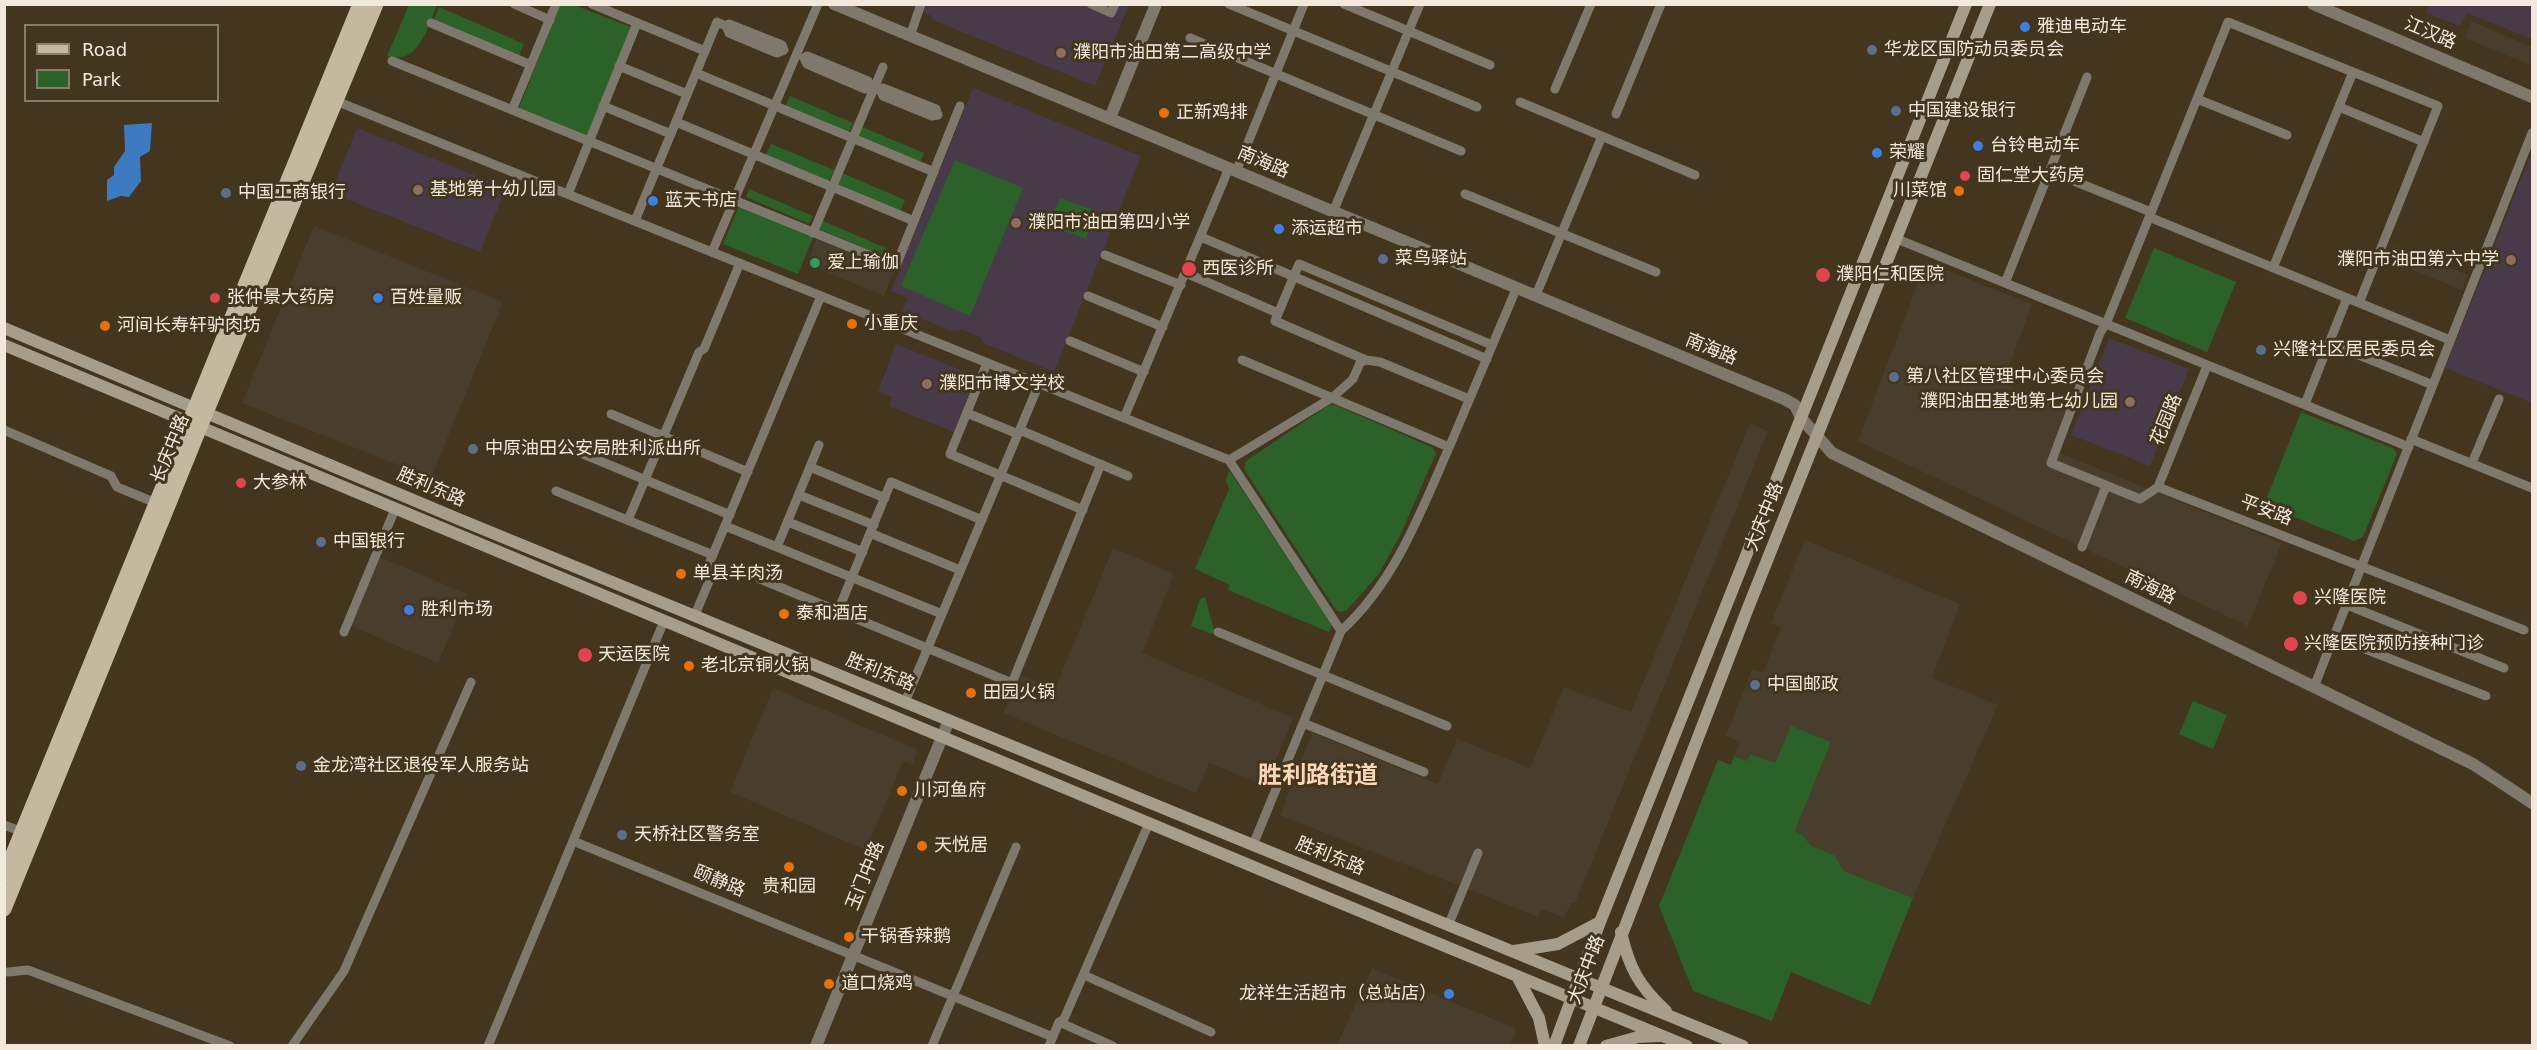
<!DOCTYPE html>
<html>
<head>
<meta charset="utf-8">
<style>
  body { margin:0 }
  #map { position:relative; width:2537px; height:1050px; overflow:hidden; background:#43351e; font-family:"DejaVu Sans",sans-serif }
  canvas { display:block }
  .frame { position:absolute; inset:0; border:6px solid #f2e9dc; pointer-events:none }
  .legend { position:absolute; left:24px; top:24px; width:195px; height:78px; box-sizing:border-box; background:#43351e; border:2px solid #897d6a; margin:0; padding:8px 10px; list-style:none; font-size:18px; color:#f2e9dc }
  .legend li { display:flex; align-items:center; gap:12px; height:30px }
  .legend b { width:30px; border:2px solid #897d6a }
</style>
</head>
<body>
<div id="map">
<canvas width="2537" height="1050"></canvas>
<div class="frame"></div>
<ul class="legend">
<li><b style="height:8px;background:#c5b8a1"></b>Road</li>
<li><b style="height:16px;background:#2c6229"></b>Park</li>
</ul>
</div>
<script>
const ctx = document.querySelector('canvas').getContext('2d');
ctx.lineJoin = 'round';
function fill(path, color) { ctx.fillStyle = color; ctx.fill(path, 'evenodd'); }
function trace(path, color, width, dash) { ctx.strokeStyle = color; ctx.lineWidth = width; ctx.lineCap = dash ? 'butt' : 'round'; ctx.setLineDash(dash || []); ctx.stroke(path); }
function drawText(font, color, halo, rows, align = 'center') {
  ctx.font = font + ' "DejaVu Sans","Noto Sans SC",sans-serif'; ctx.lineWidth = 6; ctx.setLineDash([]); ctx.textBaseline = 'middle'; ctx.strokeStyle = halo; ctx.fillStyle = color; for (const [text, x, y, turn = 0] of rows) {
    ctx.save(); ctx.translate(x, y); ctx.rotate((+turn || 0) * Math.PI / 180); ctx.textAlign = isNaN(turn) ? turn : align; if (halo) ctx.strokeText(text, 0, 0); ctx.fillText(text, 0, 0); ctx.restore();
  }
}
const commercial = new Path2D(`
  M2471 21 2532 47V66L2465 38Z
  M314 226 503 302 431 478 242 403Z
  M817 237 895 269 884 296 807 264Z
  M2396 246 2468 275 2462 290 2390 261Z
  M1926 262 2032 304 2003 383 2069 409 2052 450 2282 543 2248 626 1858 441Z
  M1750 423 1768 431 1575 903 1571 902 1564 918 1542 909 1538 917 1280 815 1312 733 1438 784 1457 739 1530 768 1564 687 1631 712Z
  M1805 540 1960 604 1932 678 1998 705 1913 898 1844 871 1834 855 1810 845 1804 836 1795 831 1831 742 1775 763 1750 754 1747 761 1734 756 1740 742 1726 736 1752 669 1763 673 1781 627 1771 623Z
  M1113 548 1174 574 1142 653 1293 718 1265 786 1209 763 1196 793 1003 713 1019 675 1055 689Z
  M380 557 467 594 438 663 351 626Z
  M773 688 918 750 912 765 903 761 866 850 730 792Z
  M1372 968 1516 1029 1510 1045H1337Z`);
const education = new Path2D(`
  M893 5H1129L1095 86 933 20 930 15 907 5 899 7Z
  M2429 5H2532V39L2467 13 2460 26 2426 13Z
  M973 88 1141 156 1054 372 983 343 980 337 971 333 961 330 954 332 902 311 908 298 891 291Z
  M357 128 506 188 480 252 331 193Z
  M2532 152V403L2445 368Z
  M2109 338 2189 369 2150 466 2071 435Z
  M896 344 976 376 954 432 889 406 892 397 878 391Z`);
const green = new Path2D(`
  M409 5H437C428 26 418 67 387 56Z
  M560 5H574L631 27 588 136 519 108Z
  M439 7 524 44 519 56 434 20Z
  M790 96 853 123 848 134 785 107Z
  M862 127 924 153 919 164 857 138Z
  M771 144 834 170 829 181 766 155Z
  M955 160 1023 188 970 316 901 286Z
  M842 173 905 200 900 212 837 186Z
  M749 189 813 216 809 224 746 197Z
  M1060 198 1096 211 1086 239 1049 225Z
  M739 206 814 235 798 274 723 244Z
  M823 221 886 248 883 256 819 229Z
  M2154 248 2236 282 2207 352 2125 318Z
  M1329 405H1335L1432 447 1436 453 1400 536 1378 575 1347 610 1341 612 1336 610 1244 469 1246 461Z
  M2301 412 2393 448 2397 454 2363 537 2354 541 2264 505Z
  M1229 470 1332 625 1329 632 1228 590 1230 585 1195 569 1229 489 1226 481Z
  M1205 597 1215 633 1211 634 1191 626 1200 599Z
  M2193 701 2227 715 2213 749 2179 734Z
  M1791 726 1831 742 1795 831 1804 836 1810 845 1834 855 1844 871 1913 898 1870 1005 1791 972 1772 1021 1693 991 1659 906 1718 760 1731 765 1734 756 1747 761 1750 754 1775 763Z`);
const water = new Path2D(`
  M152 123 150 151 140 157 141 181 129 197 121 196 107 201V180L114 175V167L125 151 124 125Z`);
const minor = new Path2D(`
  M514 4 550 20
  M592 4 705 51
  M1091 4 1111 13 1115 4
  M1229 4 1477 107
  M1344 4 1490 65
  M431 23 531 65
  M729 24 782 45 784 50 777 53 729 33 726 26Z
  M910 36 921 4
  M1190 38 1461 151
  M807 56 868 81 871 87 865 89 807 64 804 58Z
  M392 61 896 266 960 106
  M619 66 687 94
  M696 73 934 172
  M883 88 936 109 938 115 932 116 883 96 880 90Z
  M1555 89 1591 4
  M2197 99 2287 135
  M336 101 1229 460 1341 631
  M1520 102 1695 175
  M603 106 671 134
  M2339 107 2424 142
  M512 110 556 4
  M1616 114 1661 4
  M676 122 914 221
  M2049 171 2151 212
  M1236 172 1304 4
  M568 194 637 23
  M1465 194 1656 272
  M1333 212 1420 4
  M2149 217 2450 340
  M635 221 717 22 726 26
  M813 233 883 67
  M1201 237 1487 359
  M1897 239 2409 447
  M712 252 818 4
  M1105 255 1181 285
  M2273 268 2353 72
  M1186 273 1278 313
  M2005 283 2087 77
  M1536 295 1602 136
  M1088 296 1163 327
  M1070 341 1144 372
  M2329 343 2433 385
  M1242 360 1449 447
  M1366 360 1275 321 1299 264 1492 345
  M987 363 950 454 1083 510
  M2305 404 2347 298
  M967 413 1018 434
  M611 414 748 472
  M1124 418 1229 168
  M4 430 111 476 117 487 156 503
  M1020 430 1128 476
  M2411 439 2532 488
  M571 449 730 515
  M1229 460 1333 397 1353 379 1360 363 1366 360 1380 362 1469 399
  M2472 463 2499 399
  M810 467 885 498
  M2158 487 2140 499 2051 463 2100 333 2106 324 2228 22 2438 106 2359 303
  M2158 487 2524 630
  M2158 487 2207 366
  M556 491 713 555
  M799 495 874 525
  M628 520 699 352 704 349 740 263
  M788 522 863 552
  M725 526 942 614
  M870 533 960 570
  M777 547 819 445
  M2082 547 2106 486
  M760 579 1012 683 1101 464
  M2347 605 2504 668
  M838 611 891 482 982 520
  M695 615 715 567 709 564 821 296
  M344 632 395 509
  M1218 632 1447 726
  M2334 637 2486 696
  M2314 687 2532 133
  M905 702 1039 384
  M1303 723 1424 772
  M4 825 23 832
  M573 841 1053 1037
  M1253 845 1341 631C1396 581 1422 509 1451 443 1473 391 1495 339 1517 287
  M1448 926 1478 853
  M8 972 28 970 230 1046
  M1084 975 1211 1032
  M1059 1022 1113 1046
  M292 1046 344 971 471 682
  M488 1046 664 621
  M932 1046 1016 847
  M1049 1046 1059 1022 1064 1019 1149 823`);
const tertiary = new Path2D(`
  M834 4 1784 399 1795 405 1801 418 1832 453 2438 747 2473 764 2532 803
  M2313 4 2532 97
  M1110 118 1156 4
  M816 1046 949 720`);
const secondary = new Path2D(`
  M4 328 456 518 1743 1046
  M4 345 1321 895 1687 1046
  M1621 932C1629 968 1639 986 1666 1011
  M1514 951 1558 944 1600 922
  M1517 976 1539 1018 1545 1046
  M1554 1046 1600 922 1966 4
  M1579 1046 1748 608 1990 4
  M1606 1046 1638 1037 1660 1036`);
const primary = new Path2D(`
  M4 876 360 4
  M4 909 200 427 376 4`);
const markers = [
  [2025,27,6,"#3f7fe0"],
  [1872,50,6,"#5c6f8a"],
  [1061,53,6,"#8d6e63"],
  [1896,111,6,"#5c6f8a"],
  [1164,113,6,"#e8710a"],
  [1978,146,6,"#3f7fe0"],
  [1877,153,6,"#3f7fe0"],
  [1965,176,6,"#e0444e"],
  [418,190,6,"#8d6e63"],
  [1959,191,6,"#e8710a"],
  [226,193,6,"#5c6f8a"],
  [653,201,6,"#3f7fe0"],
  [1016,223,6,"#8d6e63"],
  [1279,229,6,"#3f7fe0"],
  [1383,259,6,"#5c6f8a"],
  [2511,260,6,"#8d6e63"],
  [815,263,6,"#2e9e5b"],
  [1189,269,8,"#e0444e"],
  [1823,275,8,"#e0444e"],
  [215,298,6,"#e0444e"],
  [378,298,6,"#3f7fe0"],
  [852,324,6,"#e8710a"],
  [105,326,6,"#e8710a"],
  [2261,350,6,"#5c6f8a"],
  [1894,377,6,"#5c6f8a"],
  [927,384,6,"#8d6e63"],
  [2130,402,6,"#8d6e63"],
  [473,449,6,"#5c6f8a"],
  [241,483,6,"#e0444e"],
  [321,542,6,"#5c6f8a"],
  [681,574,6,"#e8710a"],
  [2300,598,8,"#e0444e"],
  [409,610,6,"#3f7fe0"],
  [784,614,6,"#e8710a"],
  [2291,644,8,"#e0444e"],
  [585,655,8,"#e0444e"],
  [689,666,6,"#e8710a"],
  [1755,685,6,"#5c6f8a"],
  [971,693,6,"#e8710a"],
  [301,766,6,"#5c6f8a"],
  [902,791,6,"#e8710a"],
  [622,835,6,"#5c6f8a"],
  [922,846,6,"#e8710a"],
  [789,867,6,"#e8710a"],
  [849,937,6,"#e8710a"],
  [829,984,6,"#e8710a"],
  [1449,994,6,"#3f7fe0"]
];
const poiNames = [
  ["雅迪电动车",2037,27],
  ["华龙区国防动员委员会",1884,50],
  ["濮阳市油田第二高级中学",1073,53],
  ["中国建设银行",1908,111],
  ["正新鸡排",1176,113],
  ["台铃电动车",1990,146],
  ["荣耀",1889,153],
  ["固仁堂大药房",1977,176],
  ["基地第十幼儿园",430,190],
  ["川菜馆",1947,191,"right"],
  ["中国工商银行",238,193],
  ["蓝天书店",665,201],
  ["濮阳市油田第四小学",1028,223],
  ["添运超市",1291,229],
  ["菜鸟驿站",1395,259],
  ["濮阳市油田第六中学",2499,260,"right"],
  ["爱上瑜伽",827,263],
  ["西医诊所",1202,269],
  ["濮阳仁和医院",1836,275],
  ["张仲景大药房",227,298],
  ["百姓量贩",390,298],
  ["小重庆",864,324],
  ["河间长寿轩驴肉坊",117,326],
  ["兴隆社区居民委员会",2273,350],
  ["第八社区管理中心委员会",1906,377],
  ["濮阳市博文学校",939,384],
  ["濮阳油田基地第七幼儿园",2118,402,"right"],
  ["中原油田公安局胜利派出所",485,449],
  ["大参林",253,483],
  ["中国银行",333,542],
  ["单县羊肉汤",693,574],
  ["兴隆医院",2314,598],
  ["胜利市场",421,610],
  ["泰和酒店",796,614],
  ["兴隆医院预防接种门诊",2304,644],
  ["天运医院",598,655],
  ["老北京铜火锅",701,666],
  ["中国邮政",1767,685],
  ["田园火锅",983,693],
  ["金龙湾社区退役军人服务站",313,766],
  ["川河鱼府",914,791],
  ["天桥社区警务室",634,835],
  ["天悦居",934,846],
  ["贵和园",789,887,"center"],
  ["干锅香辣鹅",861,937],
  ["道口烧鸡",841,984],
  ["龙祥生活超市（总站店）",1437,994,"right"]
];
const streetNames = [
  ["江汉路",2430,34,23],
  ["南海路",1263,163,23],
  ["南海路",1711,350,22],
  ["花园路",2167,420,-68],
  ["长庆中路",171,449,-68],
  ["胜利东路",431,488,23],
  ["平安路",2266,511,21],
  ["大庆中路",1765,517,-68],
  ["南海路",2150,588,26],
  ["胜利东路",880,673,22],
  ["胜利东路",1330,857,22],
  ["玉门中路",866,876,-68],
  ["颐静路",719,882,22],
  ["大庆中路",1587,970,-69]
];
const districtNames = [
  ["胜利路街道",1318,777]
];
fill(commercial, '#493d2e');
fill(education, '#483a48');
fill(green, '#2c6229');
fill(water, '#3e7ac0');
trace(minor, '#7f796d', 9);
trace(tertiary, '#7f796d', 12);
trace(secondary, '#a79d8b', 12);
trace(primary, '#c5b8a1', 15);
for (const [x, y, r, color] of markers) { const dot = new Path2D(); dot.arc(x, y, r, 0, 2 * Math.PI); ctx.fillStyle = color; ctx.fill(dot); trace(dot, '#43351e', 2); }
drawText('18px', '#f2e9dc', '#43351e', poiNames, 'left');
drawText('18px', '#f2e9dc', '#43351e', streetNames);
drawText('bold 24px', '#fcd6b6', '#43351e', districtNames);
</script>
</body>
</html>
